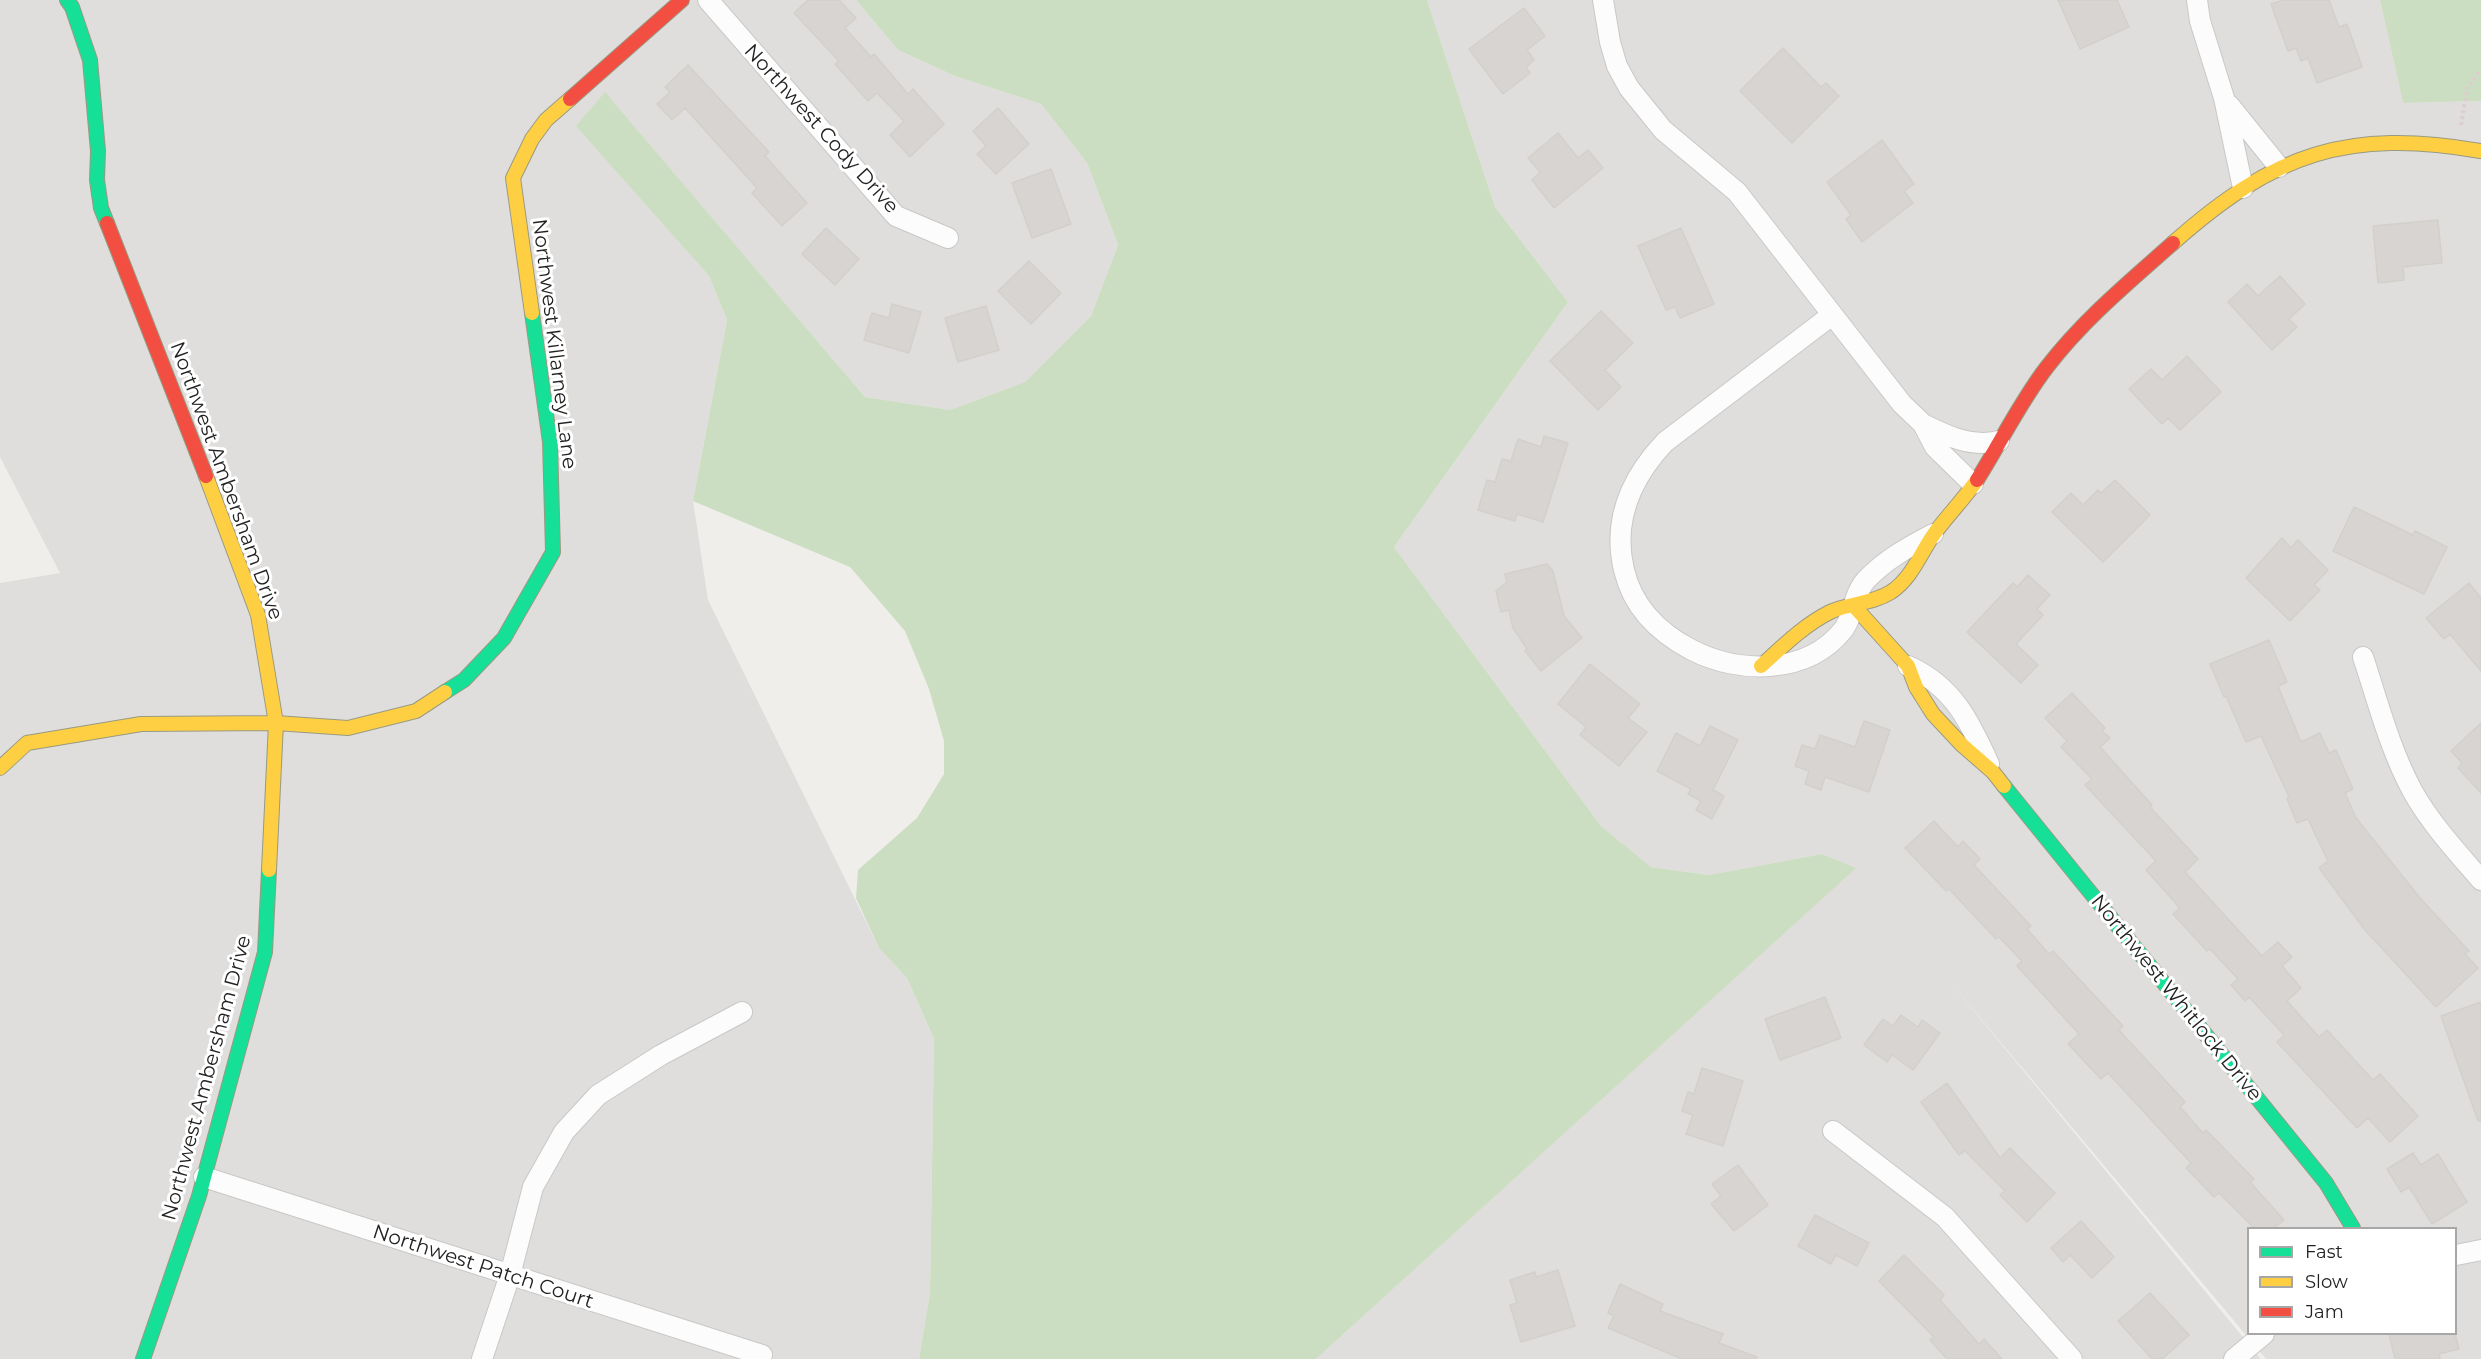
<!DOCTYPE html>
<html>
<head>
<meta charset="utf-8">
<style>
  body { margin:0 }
  #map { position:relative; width:2481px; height:1359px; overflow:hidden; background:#f0eeeb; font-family:Montserrat,sans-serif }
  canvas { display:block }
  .legend { position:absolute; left:2247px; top:1227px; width:210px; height:108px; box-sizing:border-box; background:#fff; border:2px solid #a7a7a7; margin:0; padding:8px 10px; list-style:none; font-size:18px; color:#222 }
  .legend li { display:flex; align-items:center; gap:12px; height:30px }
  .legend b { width:30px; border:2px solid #a7a7a7 }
</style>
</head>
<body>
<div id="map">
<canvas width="2481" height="1359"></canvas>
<ul class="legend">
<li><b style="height:8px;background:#16e098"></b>Fast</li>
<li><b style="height:8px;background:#ffcf43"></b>Slow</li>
<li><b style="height:8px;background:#f24e42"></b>Jam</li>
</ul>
</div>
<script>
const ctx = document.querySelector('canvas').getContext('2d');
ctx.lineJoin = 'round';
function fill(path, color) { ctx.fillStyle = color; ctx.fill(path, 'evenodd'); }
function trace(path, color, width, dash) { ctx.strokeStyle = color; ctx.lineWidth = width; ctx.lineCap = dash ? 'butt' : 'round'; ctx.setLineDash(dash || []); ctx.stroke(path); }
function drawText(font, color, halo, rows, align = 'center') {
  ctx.font = font + ' Montserrat,sans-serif'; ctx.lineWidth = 6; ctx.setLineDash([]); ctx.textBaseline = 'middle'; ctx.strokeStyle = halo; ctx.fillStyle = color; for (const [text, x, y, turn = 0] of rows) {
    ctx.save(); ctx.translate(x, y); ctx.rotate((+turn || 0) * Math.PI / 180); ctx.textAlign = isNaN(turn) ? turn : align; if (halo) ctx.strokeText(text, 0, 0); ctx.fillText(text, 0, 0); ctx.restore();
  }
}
const residential = new Path2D(`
  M0 0H856L898 50 955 76 1041 104 1087 163 1118 245 1091 316 1025 382 950 410 865 397 615 104 577 126 709 276 727 320 693 501 708 600 879 948 907 978 934 1039 930 1293 919 1359H0V583L60 573 0 457Z
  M1427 0H2380L2403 103 2481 101V1359H2266L1946 977 2261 1359H1316L1855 868 1822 854 1709 875 1651 867 1601 826 1394 547 1568 302 1495 207ZM2248 1228H2456V1334H2248Z`);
const forest = new Path2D(`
  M856 0H1427L1495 207 1568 302 1394 547 1601 826 1651 867 1709 875 1822 854 1856 868 1316 1359H919L930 1293 934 1039 907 978 879 948 856 898 858 870 917 818 944 774V741L929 689 905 631 850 567 693 501 727 320 709 276 576 126 605 92 865 397 950 410 1025 382 1091 316 1118 245 1087 163 1041 104 955 76 898 50Z
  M2380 0H2481V101L2403 103Z`);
const building = new Path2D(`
  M808 0H839L856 18 845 28 871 57 874 54 908 94 913 89 944 124 910 157 890 135 904 121 877 93 868 101 835 64 839 61 794 13Z
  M2058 0H2117L2129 27 2080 49Z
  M2283 0H2329L2339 27 2347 24 2362 67 2317 83 2308 58 2301 61 2296 48 2288 51 2271 4Z
  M1524 8 1545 36 1527 50 1534 60 1526 67 1530 73 1503 94 1469 49Z
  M1783 48 1821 87 1826 83 1839 96 1792 143 1740 91Z
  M688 65 769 152 765 156 807 203 782 226 752 193 757 188 685 108 672 120 657 104 670 92 665 87Z
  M998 108 1029 144 996 174 977 154 986 146 973 131Z
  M1558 133 1578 158 1588 150 1603 168 1554 208 1532 180 1540 172 1528 158Z
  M1882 140 1914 184 1904 191 1913 203 1862 242 1846 219 1851 215 1827 182Z
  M1051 169 1071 224 1032 238 1012 183Z
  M2438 220 2442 263 2403 267 2404 280 2378 283 2373 226Z
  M826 228 859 259 835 285 802 254Z
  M1681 228 1714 304 1680 318 1675 307 1666 310 1638 246Z
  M1029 261 1061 293 1031 324 998 291Z
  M2280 276 2305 304 2289 319 2297 327 2272 350 2228 302 2247 284 2258 296Z
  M892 304 921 312 909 353 864 340 872 313 889 318Z
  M986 306 999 350 958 362 945 318Z
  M1601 311 1633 343 1605 370 1621 387 1598 410 1550 361Z
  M2187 356 2221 392 2180 430 2168 418 2162 424 2129 389 2151 369 2162 380Z
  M1544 436 1568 443 1543 522 1517 514 1515 521 1478 510 1487 480 1495 482 1502 459 1511 461 1518 439 1541 447Z
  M2115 480 2150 515 2103 562 2052 512 2071 493 2083 505 2098 490 2101 493Z
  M2354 507 2413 535 2415 531 2447 547 2424 594 2333 551Z
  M2282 538 2291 548 2298 540 2328 570 2314 585 2320 590 2290 621 2246 578Z
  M1547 564 1553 571 1564 616 1582 638 1541 671 1525 651 1527 649 1513 628 1509 610 1501 612 1496 591 1507 582 1505 574Z
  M2028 575 2050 595 2037 609 2043 615 2016 644 2038 665 2021 683 1967 632 2013 583 2017 587Z
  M2469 583 2481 598V671L2450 634 2444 639 2426 618Z
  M2269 640 2287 682 2278 686 2301 742 2320 733 2329 753 2336 750 2353 789 2345 793 2356 818 2420 898 2469 951 2465 954 2478 968 2436 1007 2365 930 2319 868 2328 861 2308 819 2297 823 2287 799 2289 797 2261 736 2246 742 2226 696 2224 697 2210 664Z
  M1590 664 1640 704 1628 718 1647 732 1619 766 1580 735 1586 727 1558 704Z
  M2072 693 2105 728 2102 731 2110 738 2100 747 2152 805 2150 807 2198 859 2185 872 2262 956 2278 942 2292 957 2282 966 2301 988 2287 1001 2319 1037 2327 1030 2373 1080 2380 1074 2418 1116 2390 1142 2368 1118 2357 1128 2277 1042 2284 1035 2249 997 2245 1001 2231 985 2238 979 2210 949 2207 951 2173 914 2180 908 2146 870 2156 861 2085 785 2092 779 2061 747 2067 741 2045 718Z
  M1864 721 1890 730 1869 792 1825 777 1821 790 1805 784 1809 771 1795 766 1802 745 1815 749 1820 735 1855 747Z
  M2481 723V793L2458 768 2462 763 2451 751Z
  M1710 726 1738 740 1713 790 1724 796 1712 819 1696 810 1701 801 1688 794 1691 789 1657 771 1676 733 1700 746Z
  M1934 821 1958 847 1963 841 1980 859 1974 865 2031 926 2027 929 2049 954 2053 951 2123 1026 2119 1030 2185 1102 2180 1107 2203 1133 2206 1130 2254 1179 2250 1182 2284 1220 2274 1228H2254L2219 1193 2214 1197 2186 1168 2191 1163 2108 1073 2101 1079 2068 1044 2079 1034 2017 966 2022 961 1999 937 1996 939 1949 889 1946 891 1905 848Z
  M1825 997 1841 1038 1780 1060 1765 1019Z
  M2481 1002V1121H2478L2441 1016Z
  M1901 1015 1918 1027 1922 1020 1940 1033 1913 1070 1892 1055 1887 1062 1864 1045 1883 1019 1893 1026Z
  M1702 1068 1743 1081 1723 1146 1686 1134 1693 1115 1682 1111 1688 1092 1694 1094Z
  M1947 1083 2000 1158 2010 1148 2055 1193 2027 1222 2000 1195 2005 1191 1965 1151 1959 1155 1921 1102Z
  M2413 1153 2421 1165 2438 1154 2467 1202 2432 1224 2409 1187 2401 1192 2387 1169Z
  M1738 1165 1768 1205 1734 1231 1711 1204 1721 1196 1712 1184Z
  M1815 1215 1869 1243 1857 1266 1836 1255 1831 1264 1798 1246Z
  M2081 1221 2114 1257 2092 1278 2070 1255 2063 1262 2051 1248Z
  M1904 1255 1944 1295 1940 1300 1979 1344 1984 1339 2002 1359H1947L1930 1340 1934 1337 1879 1281Z
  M1558 1270 1575 1326 1521 1342 1510 1305 1517 1303 1510 1280 1535 1272 1536 1277Z
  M1620 1284 1663 1304 1660 1311 1723 1334 1719 1343 1757 1357V1359H1682L1608 1328 1614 1316 1608 1313Z
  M2150 1293 2189 1335 2162 1359H2152L2118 1321Z
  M2389 1334H2455L2459 1349 2439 1354 2440 1359H2395Z`);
const path = new Path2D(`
  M2461 125 2467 89 2481 69`);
const street = new Path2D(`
  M708 0 896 216 948 238
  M1603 0 1610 42 1617 66 1629 88 1663 130 1737 192 1902 404 1923 424 1935 447 1973 484
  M2197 0 2200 21 2224 98 2243 188
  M2229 105 2279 167
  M1832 315 1665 442C1631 478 1612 520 1624 570 1633 608 1659 633 1692 650 1739 674 1807 675 1843 630 1854 616 1853 594 1866 580 1885 560 1908 547 1933 534
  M1923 424C1947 436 1972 448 1999 441
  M2363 657C2378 702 2390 750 2413 792 2431 824 2457 852 2481 880
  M1908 666C1953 686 1970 722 1989 764
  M1833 1131 1945 1217 2072 1359
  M204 1177 762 1355
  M2456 1255 2481 1250
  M482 1359 510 1275 533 1187 564 1132 598 1095 661 1055 742 1012
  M2234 1359 2264 1334`);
const fast = new Path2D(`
  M67 0 72 7 90 60 98 151 97 180 101 208 107 223
  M445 692 464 680 504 638 553 552 550 442 532 313
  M2004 786 2326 1183 2353 1228
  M143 1359 199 1196 265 952 269 870`);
const slow = new Path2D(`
  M2173 243C2274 153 2348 128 2481 151
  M532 313 513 178 532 139 546 120 570 99
  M206 476 258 615 276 723 269 870
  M1853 605 1908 666 1916 687 1933 714 1962 745 1993 772 2004 786
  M1761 666C1782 647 1804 625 1830 612 1849 603 1872 604 1891 592 1912 578 1920 554 1934 534 1948 515 1964 499 1977 480
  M0 768 27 743 141 724 276 723 348 728 416 711 445 692`);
const jam = new Path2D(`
  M570 99 682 0
  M107 223 206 476
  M1977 480C2001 442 2020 402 2047 367 2083 320 2129 282 2173 243`);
const streetNames = [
  ["Northwest Cody Drive",821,129,48],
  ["Northwest Killarney Lane",554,344,83],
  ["Northwest Ambersham Drive",226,481,70],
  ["Northwest Whitlock Drive",2176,998,51],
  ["Northwest Ambersham Drive",207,1078,-75],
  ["Northwest Patch Court",483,1267,18]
];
fill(residential, '#dfdedc');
fill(forest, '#cbdec1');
fill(building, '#d7d4d2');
trace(building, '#d3d0cc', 1.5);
trace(street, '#c9c8c7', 22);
trace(fast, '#999a82', 16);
trace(slow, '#999a82', 16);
trace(jam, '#999a82', 16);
trace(path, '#dccecd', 4, [3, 3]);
trace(street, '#fdfcfc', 20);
trace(fast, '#16e098', 14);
trace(slow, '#ffcf43', 14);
trace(jam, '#f24e42', 14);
drawText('20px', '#222', '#fff', streetNames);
</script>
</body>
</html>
